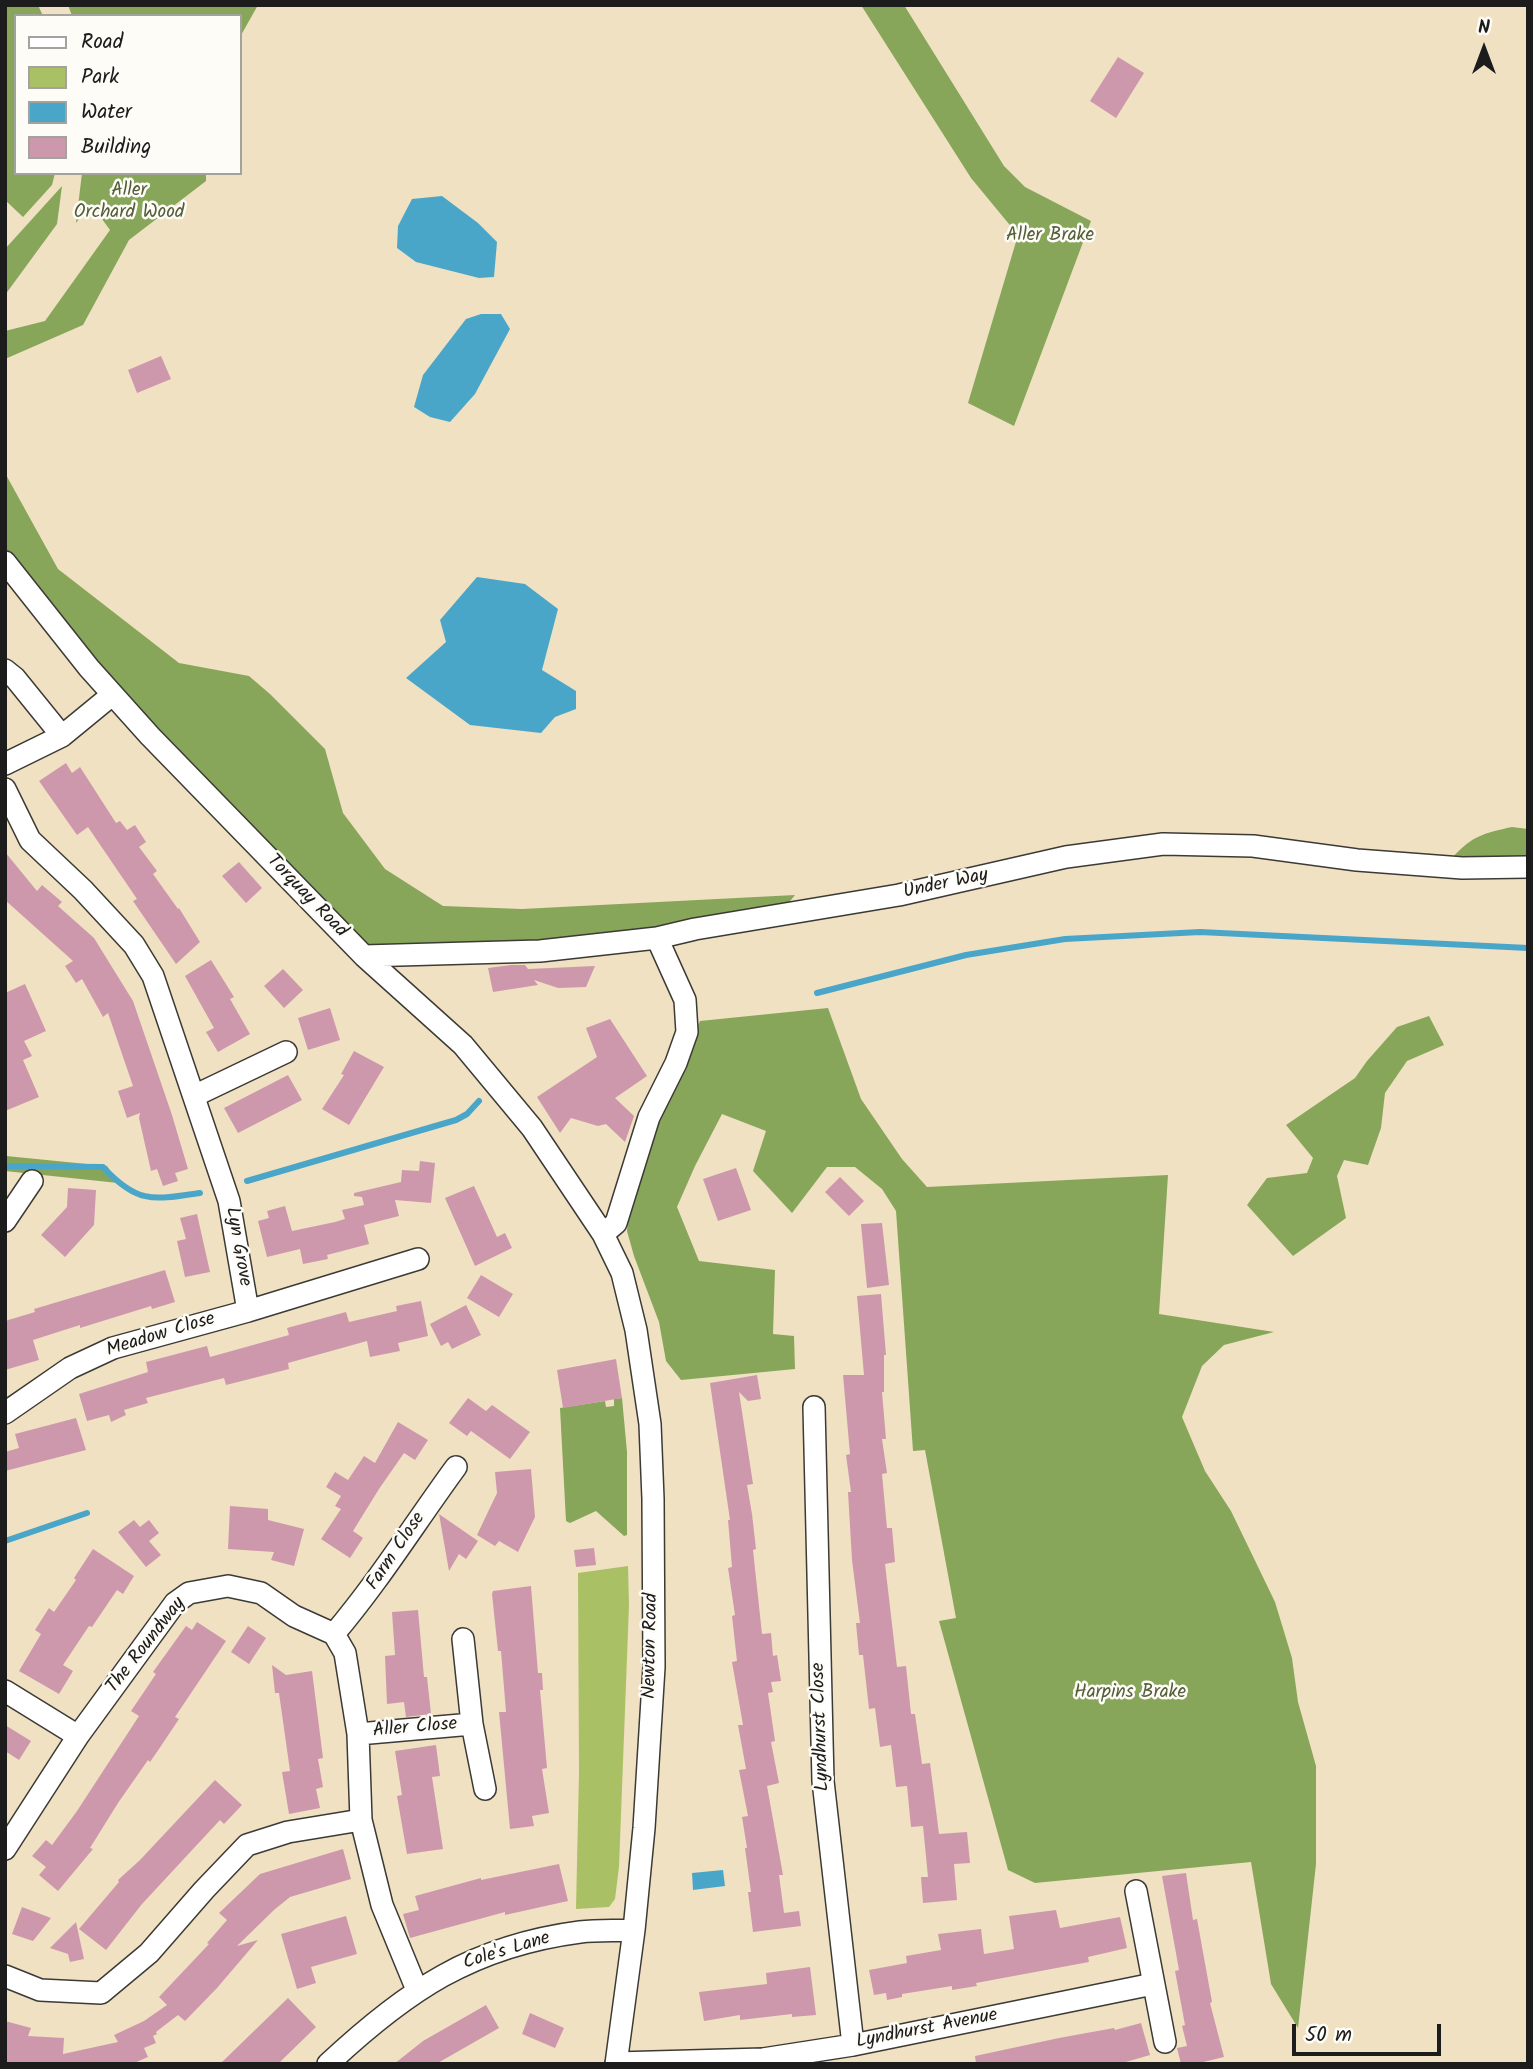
<!DOCTYPE html>
<html>
<head>
<meta charset="utf-8">
<style>
  body { margin:0 }
  #map { position:relative; width:1533px; height:2069px; overflow:hidden; background:#f0e1c3; font-family:Kalam,sans-serif }
  canvas { display:block }
  .frame { position:absolute; inset:0; border:7px solid #1c1c1c; pointer-events:none }
  .legend { position:absolute; left:14px; top:14px; width:228px; height:161px; box-sizing:border-box; background:#fdfcf7; border:2px solid #a3a29f; margin:0; padding:9px 12px; list-style:none; font-size:21px; color:#1c1c1c }
  .legend li { display:flex; align-items:center; gap:14px; height:35px }
  .legend b { width:35px; border:2px solid #a3a29f }
  .north { position:absolute; left:1449px; top:14px; width:70px; height:70px; -webkit-text-stroke:5px #fdfcf7; paint-order:stroke; rotate:0deg; font-size:19px; font-weight:700; line-height:28px; text-align:center; color:#1c1c1c }
  .north::after { content:''; display:block; margin:auto; width:24px; height:32px; background:#1c1c1c; clip-path:polygon(50% 0,100% 100%,50% 72%,0 100%) }
  .scale { position:absolute; left:1292px; top:2024px; width:149px; height:32px; box-sizing:border-box; border:4px solid #1c1c1c; border-top:0; padding-left:9px; font-size:21px; line-height:24px; white-space:nowrap; color:#1c1c1c; -webkit-text-stroke:5px #fdfcf7; paint-order:stroke }
</style>
</head>
<body>
<div id="map">
<canvas width="1533" height="2069"></canvas>
<div class="frame"></div>
<ul class="legend">
<li><b style="height:9px;background:#fff"></b>Road</li>
<li><b style="height:19px;background:#aac065"></b>Park</li>
<li><b style="height:19px;background:#4aa6c8"></b>Water</li>
<li><b style="height:19px;background:#ce98ac"></b>Building</li>
</ul>
<div class="north">N</div>
<div class="scale">50 m</div>
</div>
<script>
const ctx = document.querySelector('canvas').getContext('2d');
ctx.lineJoin = 'round';
function fill(path, color) { ctx.fillStyle = color; ctx.fill(path, 'evenodd'); }
function trace(path, color, width, dash) { ctx.strokeStyle = color; ctx.lineWidth = width; ctx.lineCap = dash ? 'butt' : 'round'; ctx.setLineDash(dash || []); ctx.stroke(path); }
function drawText(font, color, halo, rows, align = 'center') {
  ctx.font = font + ' Kalam,sans-serif'; ctx.lineWidth = 5; ctx.setLineDash([]); ctx.textBaseline = 'middle'; ctx.strokeStyle = halo; ctx.fillStyle = color; for (const [text, x, y, turn = 0] of rows) {
    ctx.save(); ctx.translate(x, y); ctx.rotate((+turn || 0) * Math.PI / 180); ctx.textAlign = isNaN(turn) ? turn : align; if (halo) ctx.strokeText(text, 0, 0); ctx.fillText(text, 0, 0); ctx.restore();
  }
}
const green = new Path2D(`
  M628 1566 629 1605 619 1867 615 1899 609 1907 576 1909 579 1772 578 1573Z`);
const forest = new Path2D(`
  M5 5H38L43 16H16V173H55L52 185 23 217 5 200Z
  M68 5H258L240 37V16H72Z
  M861 5H904L1004 166 1025 187 1091 221 1014 426 968 403 1018 235 971 178Z
  M82 173H206V181L129 240 83 325 5 359V331L45 321 110 230 91 204 76 223Z
  M62 186 57 224 5 295V249Z
  M5 473 58 569 179 663 249 676 270 694 325 749 343 813 385 869 443 906 522 909 795 895 778 916 695 929 364 956 89 668 5 547Z
  M1512 827 1528 829V859L1453 857C1472 836 1484 833 1512 827Z
  M828 1008 861 1099 902 1159 927 1187 1168 1175 1159 1314 1274 1332 1224 1345 1202 1366 1182 1417 1205 1471 1231 1511 1275 1602 1292 1658 1298 1702 1316 1766V1864L1298 2028 1271 1984 1251 1862 1035 1883 1008 1870 939 1621 956 1618 925 1450 913 1451 896 1211 882 1189 855 1167H827L792 1213 753 1171 766 1131 722 1114 695 1166 677 1207 699 1261 775 1270 773 1334 794 1336 795 1369 681 1380 666 1361 659 1322 634 1256 627 1231 629 1205 656 1121 700 1021Z
  M1429 1016 1444 1045 1407 1061 1385 1093 1381 1128 1368 1165 1344 1160 1337 1176 1346 1218 1293 1256 1247 1205 1267 1178 1307 1173 1313 1158 1286 1125 1355 1078 1367 1061 1397 1027Z
  M6 1156 107 1166 118 1183 5 1171Z
  M622 1398 627 1452V1535L624 1536 596 1511 570 1523 566 1521 560 1408 605 1401 606 1407 614 1406V1399Z`);
const water = new Path2D(`
  M442 196 478 223 497 242 494 277 479 278 416 262 397 248 398 226 412 199Z
  M481 314H501L510 329 475 394 450 422 430 417 414 407 423 375 466 319Z
  M477 577 525 584 558 609 542 670 576 691V709L555 717 541 733 470 725 406 678 446 642 440 620Z
  M723 1870 725 1886 693 1890 692 1873Z`);
const stream = new Path2D(`
  M817 993 966 955 1065 939 1200 932 1528 948
  M5 1166 103 1167C137 1204 153 1200 200 1193
  M247 1181 456 1120 467 1114 479 1101
  M5 1541 87 1513`);
const building = new Path2D(`
  M1118 57 1144 73 1116 118 1090 101Z
  M161 356 171 379 137 393 128 370Z
  M66 763 72 773 80 767 116 823 120 821 127 830 135 825 146 842 139 847 157 871 153 874 178 909 179 908 200 942 176 964 133 901 137 899 88 827 77 835 39 781Z
  M5 852 37 891 42 885 62 902 58 906 94 938 133 1001 172 1115 188 1169 175 1173 178 1181 163 1186 157 1169 151 1171 139 1118 140 1113 127 1118 118 1091 133 1086 108 1013 103 1017 82 979 76 983 65 966 73 961 5 900Z
  M239 862 262 888 246 903 222 876Z
  M211 960 234 997 230 999 250 1034 218 1052 206 1032 214 1028 185 976Z
  M511 965H525L528 969 595 966 586 987 558 988 534 980 538 985 493 992 488 968Z
  M283 969 303 990 284 1008 264 986Z
  M25 984 46 1031 24 1041 32 1056 23 1060 39 1097 5 1111V993Z
  M330 1008 340 1040 308 1050 298 1018Z
  M610 1019 647 1076 615 1098 634 1116 625 1142 606 1124 598 1126 571 1118 560 1133 537 1097 597 1057 586 1028Z
  M354 1051 384 1067 349 1125 322 1109 344 1075 341 1074Z
  M288 1075 302 1100 238 1133 224 1108Z
  M420 1161 435 1163 431 1203 395 1200 399 1216 364 1225 369 1244 327 1255 328 1259 303 1264 300 1249 267 1257 258 1221 269 1218 267 1211 285 1206 292 1231 335 1222 345 1219 342 1210 364 1205 362 1197 354 1196V1193L401 1182 402 1170 419 1171Z
  M736 1168 751 1210 718 1221 703 1179Z
  M840 1177 864 1201 849 1216 825 1192Z
  M474 1186 497 1237 505 1233 512 1248 475 1266 445 1198Z
  M68 1188 96 1190 94 1225 65 1257 41 1235 67 1207Z
  M197 1214 210 1272 185 1277 177 1241 186 1239 180 1218Z
  M882 1223 889 1285 867 1288 861 1224Z
  M165 1270 175 1302 152 1309 151 1306 80 1328V1325L33 1340 39 1360 5 1370V1321L35 1312 34 1309Z
  M481 1275 513 1294 499 1317 467 1298Z
  M881 1294 886 1355H884V1392H882L886 1439H882L887 1473 882 1474 887 1528H892L895 1562 885 1564 897 1667 906 1666 911 1714H915L922 1764 930 1763 939 1834 967 1832 970 1863 954 1864 957 1900 923 1903 921 1877H928L923 1826 911 1827 907 1786 896 1787 891 1745 880 1747 875 1708 869 1709 863 1655H859L856 1623H860L852 1560 848 1492H851L846 1455 850 1454 843 1375H864L857 1296Z
  M421 1301 428 1336 398 1343 400 1351 370 1357 367 1341 288 1363 289 1369 226 1385 224 1378 146 1398 148 1403 124 1410 126 1415 111 1422 109 1415 87 1421 79 1394 148 1372 146 1362 207 1346 210 1357 289 1335 287 1328 346 1312 349 1322 397 1311 396 1306Z
  M466 1305 481 1335 452 1349 448 1342 441 1346 430 1324Z
  M616 1359 622 1398 563 1408 557 1370Z
  M757 1375 761 1399 748 1401 739 1392 753 1484 747 1485 752 1514 756 1549 753 1550 762 1634 771 1633 773 1656 777 1655 781 1681 771 1682 773 1692 768 1693 775 1741 771 1742 779 1783 767 1786 783 1875H779L784 1913 799 1911 801 1926 753 1932 748 1892H751L745 1848H747L742 1817 748 1816 739 1770 746 1769 738 1725H743L732 1662 737 1661 732 1616 735 1615 728 1568 732 1567 728 1520H730L710 1383Z
  M468 1398 486 1411 492 1405 530 1432 510 1459 471 1431 467 1436 449 1423Z
  M76 1418 86 1450 5 1471V1452L19 1448 15 1434Z
  M398 1422 428 1440 415 1460 404 1453 379 1489 353 1531 363 1538 350 1558 321 1539 341 1509 335 1506 341 1496 326 1487 335 1472 348 1480 364 1456 375 1463Z
  M531 1469 535 1517 518 1552 499 1541 495 1546 477 1535 497 1493 495 1472Z
  M230 1506 268 1509V1520L304 1529 294 1566 271 1560 274 1552 228 1549Z
  M439 1514 478 1541 466 1559 459 1554 449 1571Z
  M134 1520 140 1527 149 1520 159 1533 149 1541 161 1555 146 1567 118 1532Z
  M594 1548 596 1565 576 1567 574 1550Z
  M93 1549 134 1576 123 1594 117 1590 92 1627 89 1626 63 1665 73 1671 59 1694 19 1671 41 1634 35 1630 49 1608 54 1612 76 1580 74 1578Z
  M531 1586 538 1673H542L543 1690H540L547 1768 542 1769 549 1813 532 1816 534 1826 510 1829 499 1712H506L501 1651H498L492 1594 493 1591Z
  M418 1610 424 1677H427L431 1714 406 1717 404 1702 387 1704 385 1656 395 1655 392 1612Z
  M197 1622 226 1641 175 1717 179 1719 161 1746 150 1762 148 1760 118 1803 90 1848 93 1849 58 1891 39 1875 46 1867 32 1856 46 1840 52 1845 77 1811 139 1716 131 1711 156 1674 153 1672 186 1626 192 1630Z
  M248 1626 266 1638 249 1664 231 1652Z
  M272 1665 286 1675 312 1671 323 1758 318 1759 323 1787 316 1789 320 1808 289 1814 282 1772 290 1771 279 1693H275Z
  M5 1725 31 1741 19 1760 5 1751Z
  M436 1745 440 1776 432 1777 443 1849 407 1854 397 1796 402 1795 395 1751Z
  M215 1780 242 1805 224 1824 220 1820 142 1904 106 1950 79 1929 119 1882 118 1880 140 1860Z
  M343 1849 351 1879 290 1897 274 1910 237 1946 258 1940 217 1988 185 2021 178 2015 156 2032 157 2034 153 2036 156 2043 144 2048 148 2057 132 2064H5V2021L31 2028 28 2036 64 2038 63 2054 118 2042 114 2035 144 2021 167 2005 159 1997 209 1944 207 1943 227 1920 219 1913 260 1874Z
  M559 1864 568 1901 505 1915V1912L410 1938 403 1914 419 1910 415 1896 481 1878V1880Z
  M1186 1873 1193 1920 1197 1919 1212 2002 1210 2003 1224 2057 1195 2064H1181L1177 2048 1187 2046 1182 2026 1185 2025 1175 1971 1179 1970 1162 1876Z
  M22 1907 51 1918 33 1941 12 1934Z
  M1056 1910 1060 1928 1120 1917 1127 1948 1088 1957 1089 1962 976 1983 977 1986 952 1990V1986L902 1994V1997L887 2000 886 1993 874 1995 869 1970 907 1963 906 1956 941 1950 938 1934 981 1929 984 1954 1014 1949 1009 1916Z
  M346 1916 357 1954 311 1967 316 1983 297 1989 281 1934Z
  M76 1922 84 1959 70 1962 68 1954 50 1948Z
  M810 1967 816 2015 792 2017V2014L740 2020V2015L704 2021 699 1992 767 1984 766 1973Z
  M288 1998 316 2027 284 2058 278 2064H220Z
  M486 2005 499 2028 436 2064H394L423 2041Z
  M530 2013 564 2028 555 2048 522 2034Z
  M1141 2023 1150 2055 1119 2064H976L975 2056 1059 2038 1114 2028 1115 2030Z`);
const minor = new Path2D(`
  M5 562 89 668 150 736 364 956 463 1045 532 1128 603 1234 622 1273 636 1330 650 1424 653 1499 654 1667 644 1828 634 1930 616 2064
  M5 670 15 678 62 736
  M5 764 62 736 112 695
  M5 789 30 840 83 890 134 945 153 976 229 1201 248 1311 418 1259
  M364 956 540 951 657 938 695 929 899 895 1066 857 1163 844 1253 846 1357 860 1462 868 1528 867
  M194 1096 286 1052
  M5 1221 32 1181
  M603 1234 616 1223 649 1117 676 1063 687 1032 685 1000 657 938
  M814 1407 823 1781 853 2045
  M5 1413 70 1368 113 1348 248 1311
  M334 1634C379 1581 415 1523 456 1467
  M463 1639 472 1724 485 1789
  M5 1691 78 1736
  M358 1734 472 1724
  M5 1849 78 1736 175 1603 189 1593 228 1586 261 1593 294 1616 334 1634 345 1653 358 1734 361 1820 382 1905 417 1990
  M1136 1891 1165 2042
  M5 1976 40 1990 101 1993 149 1953 204 1890 247 1845 288 1832 361 1820
  M616 2063 763 2059 853 2045 1153 1984
  M328 2064C406 1991 472 1946 580 1932 598 1930 616 1931 634 1930`);
const parkNames = [
  ["Aller",129,192],
  ["Orchard Wood",129,214],
  ["Aller Brake",1050,237],
  ["Harpins Brake",1130,1694]
];
const streetNames = [
  ["Under Way",946,885,-12],
  ["Torquay Road",306,897,46],
  ["Lyn Grove",237,1247,80],
  ["Meadow Close",161,1336,-17],
  ["Farm Close",397,1552,-56],
  ["The Roundway",147,1646,-52],
  ["Newton Road",652,1646,-89],
  ["Lyndhurst Close",822,1727,-92],
  ["Aller Close",415,1729,-5],
  ["Cole's Lane",507,1952,-17],
  ["Lyndhurst Avenue",927,2030,-11]
];
fill(green, '#aac065');
fill(forest, '#87a65a');
fill(water, '#4aa6c8');
trace(stream, '#4aa6c8', 6);
fill(building, '#ce98ac');
trace(minor, '#3c3a35', 24);
trace(minor, '#fff', 21);
drawText('19px', '#555e39', '#fdfcf7', parkNames);
drawText('19px', '#1c1c1c', '#fdfcf7', streetNames);
</script>
</body>
</html>
